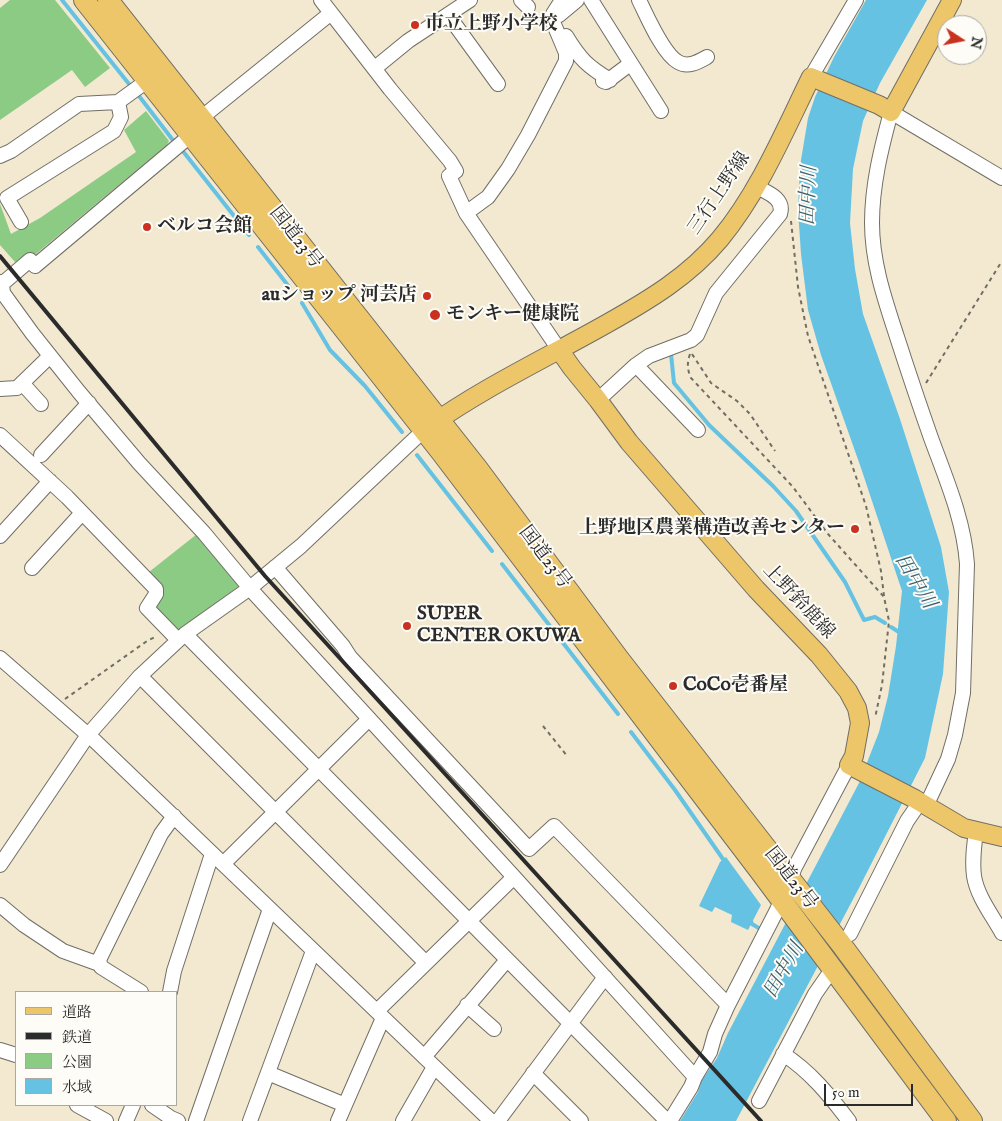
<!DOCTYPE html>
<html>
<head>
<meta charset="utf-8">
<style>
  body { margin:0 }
  #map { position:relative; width:1002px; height:1121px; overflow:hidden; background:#f2e9d0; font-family:"IM FELL English","Noto Serif JP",serif }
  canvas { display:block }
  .legend { position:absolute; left:15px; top:991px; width:162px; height:115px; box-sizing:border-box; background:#fdfcf7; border:1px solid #a9a8a5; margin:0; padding:6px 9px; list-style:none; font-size:15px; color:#2b2b2b }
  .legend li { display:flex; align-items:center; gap:10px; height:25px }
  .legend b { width:25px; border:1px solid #a9a8a5 }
  .north { position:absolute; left:937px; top:15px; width:50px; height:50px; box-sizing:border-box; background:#fdfcf7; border:1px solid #a9a8a5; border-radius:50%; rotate:101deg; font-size:14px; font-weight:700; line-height:20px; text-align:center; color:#2b2b2b }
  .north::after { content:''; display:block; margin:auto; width:18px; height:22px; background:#c8321e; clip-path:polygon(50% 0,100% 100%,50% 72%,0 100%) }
  .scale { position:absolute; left:824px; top:1084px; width:89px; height:22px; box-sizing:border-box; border:2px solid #2b2b2b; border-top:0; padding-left:6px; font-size:15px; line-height:18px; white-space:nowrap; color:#2b2b2b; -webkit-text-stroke:4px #fdfcf7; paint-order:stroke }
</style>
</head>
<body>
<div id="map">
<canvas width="1002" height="1121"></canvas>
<ul class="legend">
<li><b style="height:6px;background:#ecc669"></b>道路</li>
<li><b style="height:6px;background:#2b2b2b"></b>鉄道</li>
<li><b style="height:14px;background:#8bcb83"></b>公園</li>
<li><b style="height:14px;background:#65c2e3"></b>水域</li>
</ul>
<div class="north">N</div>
<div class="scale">50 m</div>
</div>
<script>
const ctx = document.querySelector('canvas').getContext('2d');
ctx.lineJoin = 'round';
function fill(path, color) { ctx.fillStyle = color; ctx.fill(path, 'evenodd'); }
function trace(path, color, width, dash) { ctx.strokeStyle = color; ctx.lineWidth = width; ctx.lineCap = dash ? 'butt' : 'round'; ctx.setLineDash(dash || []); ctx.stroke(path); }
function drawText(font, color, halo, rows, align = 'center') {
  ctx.font = font + ' "IM FELL English","Noto Serif JP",serif'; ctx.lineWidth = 4; ctx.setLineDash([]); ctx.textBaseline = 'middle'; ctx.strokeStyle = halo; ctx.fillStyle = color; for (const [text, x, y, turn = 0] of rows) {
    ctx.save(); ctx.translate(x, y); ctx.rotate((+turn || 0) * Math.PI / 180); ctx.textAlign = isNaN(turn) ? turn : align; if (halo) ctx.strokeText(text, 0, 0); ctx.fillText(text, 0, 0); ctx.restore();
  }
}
const green = new Path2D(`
  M10 0H55L110 68 85 87 72 70 0 120V8Z
  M146 111 169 141 167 145 31 258 15 262 0 245V204L11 234 40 218 136 152 124 130Z
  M197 534 239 583 238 587 177 631 153 609 149 576V572Z`);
const water = new Path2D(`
  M866 0H927L880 83 863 121 853 169 850 223 855 269 863 314 900 419 941 547 949 592 943 674 925 758 859 888 736 1121H680L698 1092 702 1080 717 1058 728 1033 859 783 879 732 888 696 896 646 902 591 861 468 821 355 808 310 801 254 798 210 800 166 808 118 815 97 834 57Z
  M726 857 761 905 748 930 731 922 732 915 715 907 712 912 699 906 720 862Z`);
const stream = new Path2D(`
  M62 0 129 84
  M139 96 172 139
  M182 150 249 235
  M258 247 290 288
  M302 303 330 350 365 386 402 432
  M671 354 674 383 709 425 773 486 796 511 845 582 864 620 875 617 885 623
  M417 455 492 551
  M502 564 618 714
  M891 627 902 634
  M631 732 675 790 725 862
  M751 921 752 924 762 930`);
const path = new Path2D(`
  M791 221 798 287 808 336 866 506 881 571 884 596
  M690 354C687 363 687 369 691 378L793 487 828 534 884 597 889 621 882 685 875 718
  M692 354 711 383 737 401 750 414 775 451
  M926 383 1002 261
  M65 699 147 641 157 636
  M543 726 568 757`);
const minor = new Path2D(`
  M321 0 390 89 450 161 456 171 449 176 466 213 560 351
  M521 0 528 7
  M591 0 661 111
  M639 0C647 16 663 54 678 62 688 68 698 62 707 57
  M448 15 498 84
  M556 15H559L577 0
  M566 36C580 59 587 66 610 80
  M375 68 408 41 470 0
  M811 77 856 0
  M603 81 606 82 630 64
  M201 118 331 13
  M0 156 11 151 79 104 118 102
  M466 213 488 197 508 169 528 135 566 61V53L553 22V14L562 0
  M21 222 7 198 114 131 121 117 118 102 147 81
  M0 282 2 284 30 260 35 266 191 135
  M2 284 3 293 32 333 79 392 139 463 204 533 254 593 514 877 695 1077
  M636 365 698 430
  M22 383 41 404
  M0 389 17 388 50 356
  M598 400 636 365 649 356 691 340 697 335 716 293 780 214C785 198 766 192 755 186
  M0 435 67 497 156 589V594L147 608 178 640
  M41 455 89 403
  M0 536 50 481
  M275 567 343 646 350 657 529 849 554 826 728 1005
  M32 568 82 513
  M185 634 667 1121
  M0 658 95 741 491 1121
  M140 676 426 963
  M926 806 948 759 955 735 963 693 967 564C964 520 946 479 931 438 919 404 908 371 897 337 885 300 872 263 872 223 872 185 881 149 891 112L1002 178
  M976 831C974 846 972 861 974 876 977 896 992 915 1002 933
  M223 864 369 719
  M0 865 88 735 140 676 185 634 250 588 301 546 423 431
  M0 905 24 925 63 951 99 964
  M850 934 907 821 920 802
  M141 992 101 967 99 960 161 834 174 816
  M170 992 174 971 212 854
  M467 1005 494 1029
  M377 1011 514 877
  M0 1050 16 1055
  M783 1054C810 1071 830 1096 849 1121
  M424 1057 507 960
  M268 1073 345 1105
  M533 1073 581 1121
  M759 1101 815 994 833 968
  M77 1105 106 1121
  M152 1105 171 1118 178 1121
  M126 1121 133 1105
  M196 1121 270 909
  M250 1121 313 951
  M338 1121 383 1018
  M403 1121 434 1067
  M498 1121 605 977
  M670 1121 691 1087 695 1077 710 1052 715 1034 728 1005 777 910 795 867 849 765`);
const major = new Path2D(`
  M560 351 572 368 598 400 629 442 756 589 819 655 848 691 857 708 860 723 854 756 849 765 915 799 964 828 1002 837
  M428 427C484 387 548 357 608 323 649 300 689 276 720 239 759 192 784 132 811 77L879 105 891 112 952 0`);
const highway = new Path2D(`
  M84 0 441 452 759 870 946 1121
  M108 0 478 469 619 659 841 944 972 1121`);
const rail = new Path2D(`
  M0 256 265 576 761 1121`);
const markers = [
  [415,25,5,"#c8321e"],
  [147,227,5,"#c8321e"],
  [427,296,5,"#c8321e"],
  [435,315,6,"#c8321e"],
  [855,529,5,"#c8321e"],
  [407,626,5,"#c8321e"],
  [673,686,5,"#c8321e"]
];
const poiNames = [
  ["市立上野小学校",425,25],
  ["ベルコ会館",157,227],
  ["auショップ 河芸店",417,296,"right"],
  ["モンキー健康院",446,315],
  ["上野地区農業構造改善センター",845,529,"right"],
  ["SUPER",417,615],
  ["CENTER OKUWA",417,637],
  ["CoCo壱番屋",683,686]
];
const streetNames = [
  ["三行上野線",720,194,-56],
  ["国道23号",295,238,52],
  ["国道23号",544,558,53],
  ["上野鈴鹿線",798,602,47],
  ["国道23号",790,879,52]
];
const waterNames = [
  ["田中川",810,196,-88],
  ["田中川",914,582,59],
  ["田中川",785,971,-60]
];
fill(green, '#8bcb83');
fill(water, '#65c2e3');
trace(stream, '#65c2e3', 4);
trace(minor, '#716e65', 16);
trace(major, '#716e65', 20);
trace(highway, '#716e65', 22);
trace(path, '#716e65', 2, [4, 4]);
trace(minor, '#fff', 14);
trace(major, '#ecc669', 18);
trace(highway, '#ecc669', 20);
trace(rail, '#2b2b2b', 4);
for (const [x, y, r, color] of markers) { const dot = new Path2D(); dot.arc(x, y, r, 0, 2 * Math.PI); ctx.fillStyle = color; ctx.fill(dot); trace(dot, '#fdfcf7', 2); }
drawText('bold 19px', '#2b2b2b', '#fdfcf7', poiNames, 'left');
drawText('19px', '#2b2b2b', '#fdfcf7', streetNames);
drawText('italic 20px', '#3f606b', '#fdfcf7', waterNames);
</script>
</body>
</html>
